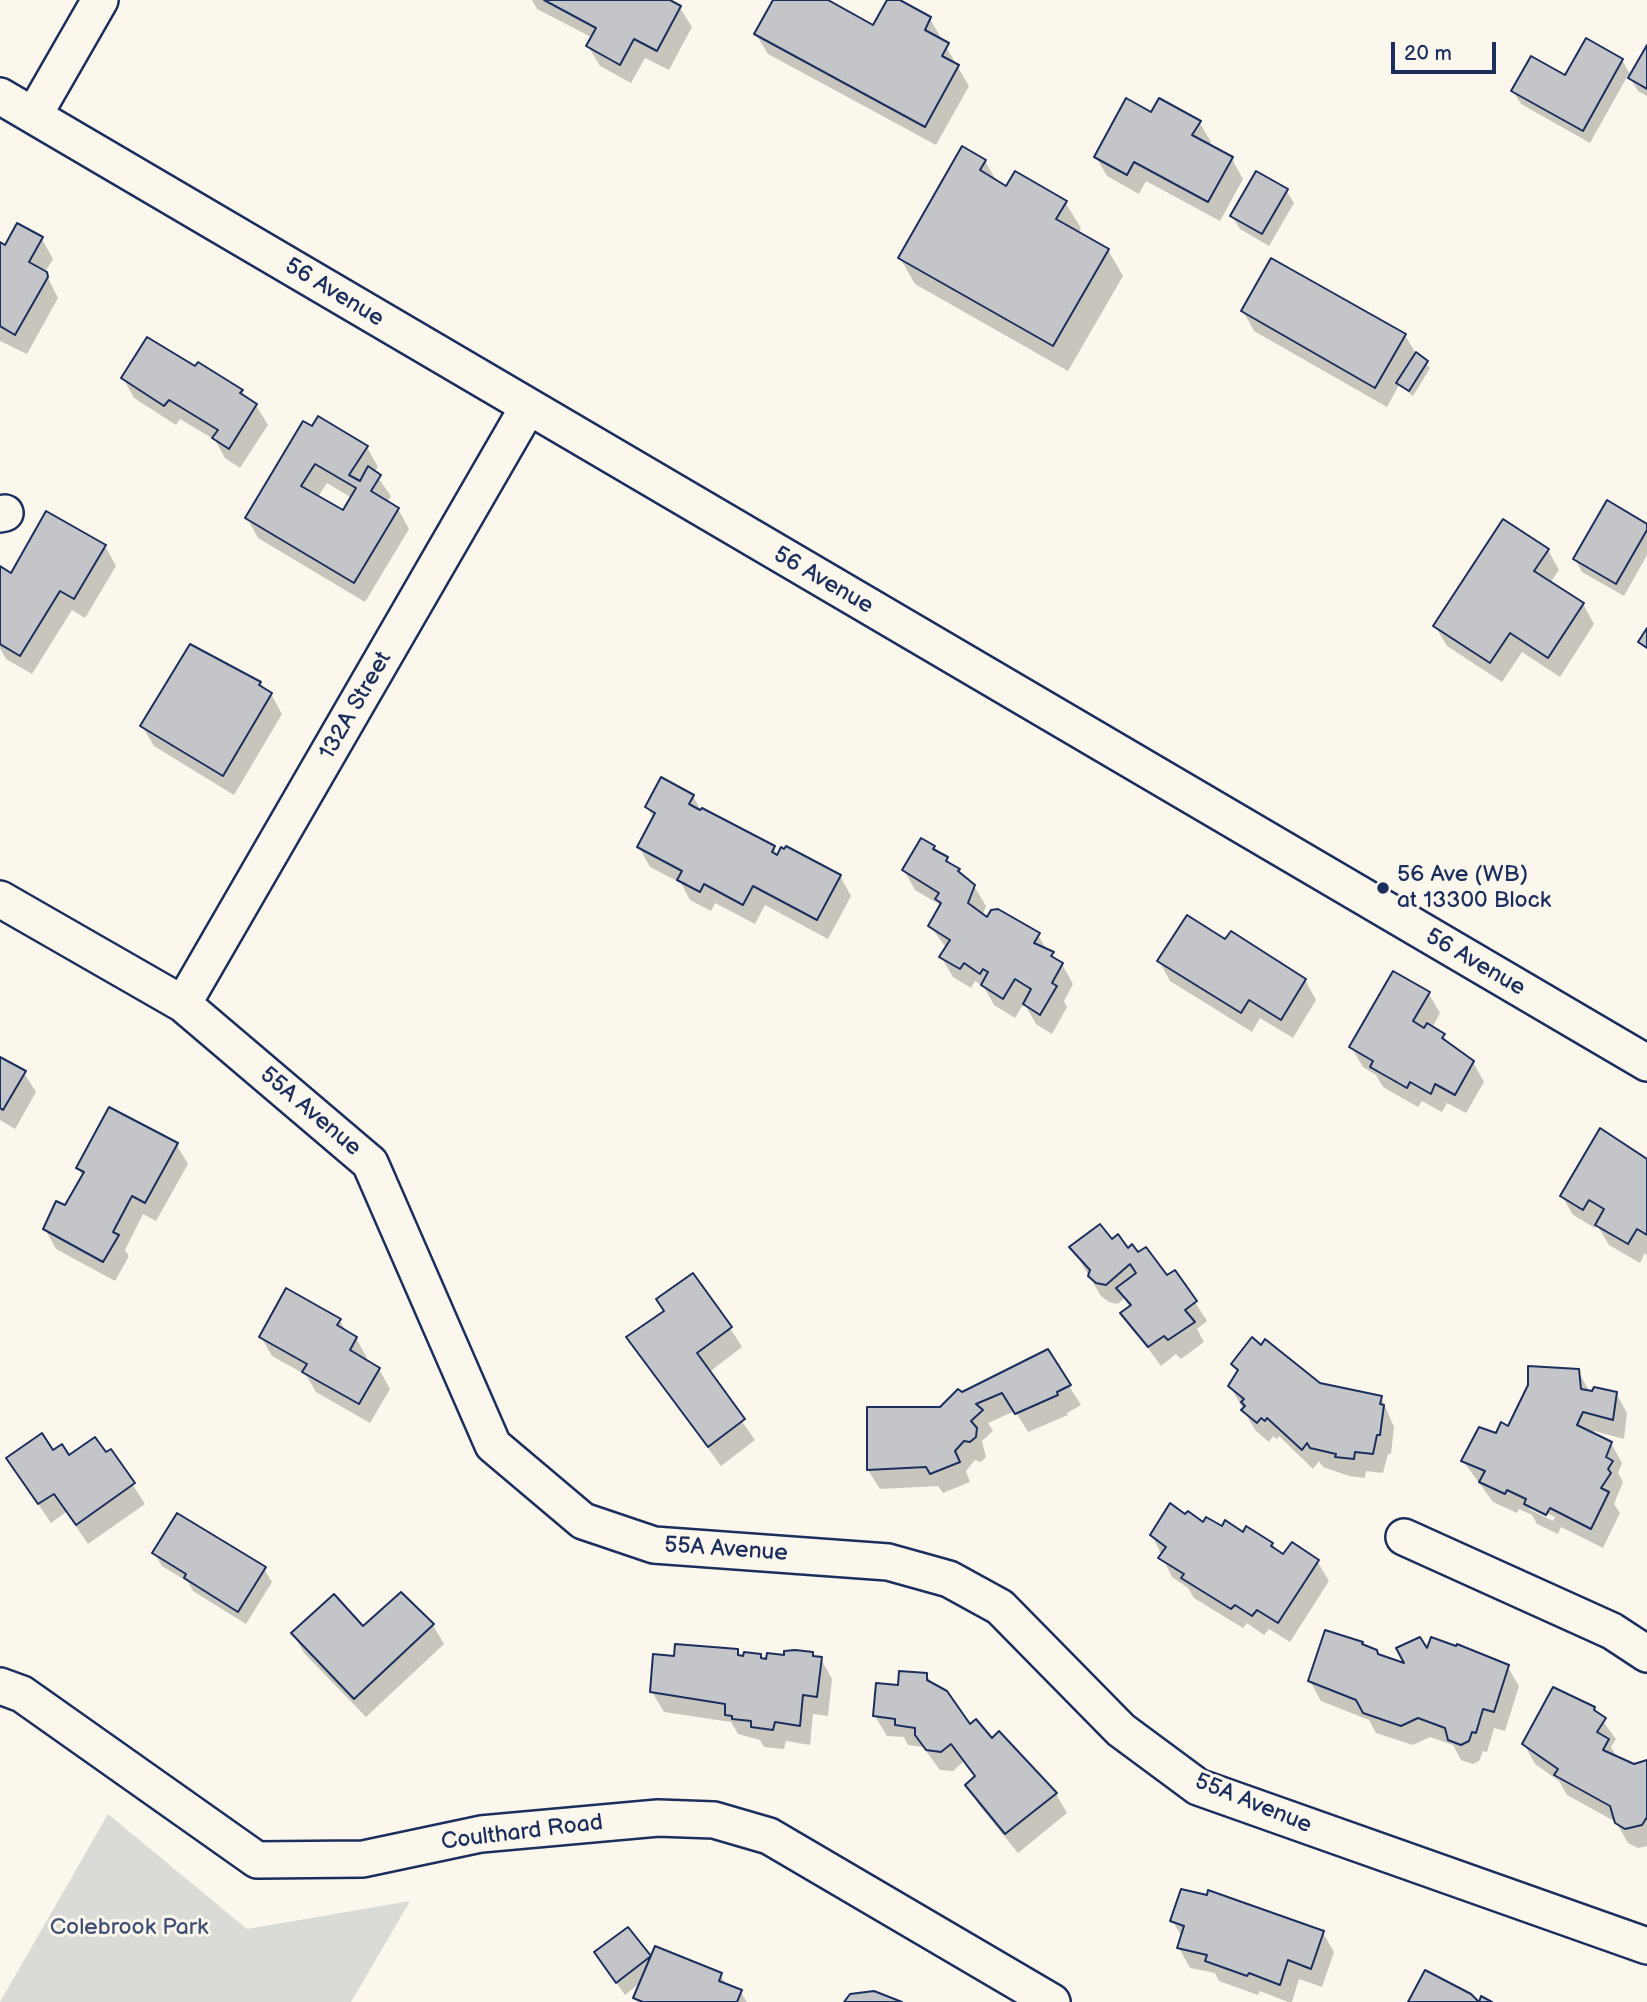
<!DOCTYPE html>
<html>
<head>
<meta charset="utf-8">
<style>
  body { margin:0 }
  #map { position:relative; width:1647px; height:2002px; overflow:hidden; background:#fbf7ec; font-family:"Balsamiq Sans",sans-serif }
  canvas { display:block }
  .scale { position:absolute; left:1391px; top:42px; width:105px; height:32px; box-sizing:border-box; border:4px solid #1b2f5e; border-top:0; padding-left:9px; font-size:21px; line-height:24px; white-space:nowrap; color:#1b2f5e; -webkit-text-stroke:5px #fbf7ec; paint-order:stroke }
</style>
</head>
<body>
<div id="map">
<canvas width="1647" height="2002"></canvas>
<div class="scale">20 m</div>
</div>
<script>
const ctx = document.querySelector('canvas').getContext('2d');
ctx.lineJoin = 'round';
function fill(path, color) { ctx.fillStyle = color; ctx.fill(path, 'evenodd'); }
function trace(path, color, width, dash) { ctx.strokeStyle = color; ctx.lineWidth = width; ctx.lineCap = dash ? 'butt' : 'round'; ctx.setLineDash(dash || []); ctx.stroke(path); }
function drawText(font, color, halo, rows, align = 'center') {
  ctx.font = font + ' "Balsamiq Sans",sans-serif'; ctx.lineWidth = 6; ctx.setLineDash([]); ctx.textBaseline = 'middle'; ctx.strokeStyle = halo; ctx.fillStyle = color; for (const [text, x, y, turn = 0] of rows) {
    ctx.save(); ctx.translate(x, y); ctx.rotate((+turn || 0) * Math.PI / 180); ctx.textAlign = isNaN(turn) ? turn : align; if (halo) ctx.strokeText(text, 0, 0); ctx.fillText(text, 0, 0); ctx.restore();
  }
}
const green = new Path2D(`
  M108 1814 247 1929 410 1901 351 2002H0Z`);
const shadow = new Path2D(`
  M532 0H666L680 8 692 27 669 70 645 58 631 83 600 66 588 46 593 38 537 9Z
  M775 0H824L874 28 889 0H897L930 19 969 86 936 145 768 54 756 34Z
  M1647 49V96L1638 91 1628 75 1590 143 1521 104 1513 91 1622 60 1631 76Z
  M1152 114 1199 122 1211 142 1208 146 1232 159 1243 179 1220 221 1146 181 1139 194 1107 176 1096 157Z
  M985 161 997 182 1007 188 1065 202 1081 228 1078 233 1108 250 1123 276 1068 371 915 284 900 258Z
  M1286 190 1294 203 1269 246 1240 229 1232 216Z
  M42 239 53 259 45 272 58 298 27 354 0 341V244L6 247Z
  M1243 311 1405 335 1416 354 1430 368 1413 396 1399 385 1387 407 1254 331Z
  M147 339 242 391 247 399 256 405 268 425 240 468 225 458 215 440 180 419 176 425 134 398 123 378Z
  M313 428 367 447 378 467 374 472 391 496 387 503 398 509 409 529 365 602 258 538 247 518ZM327 483 352 498 343 513 317 498Z
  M1647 526V555L1624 596 1582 572 1575 559Z
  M105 546 116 566 85 618 72 610 32 674 6 659 0 648V568L12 575Z
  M1548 550 1559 570 1550 583 1583 604 1594 624 1560 677 1522 652 1502 682 1447 646 1435 626Z
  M260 683 271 694 282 714 234 795 154 746 142 726Z
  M693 796 701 811 774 848 778 856 840 876 851 896 828 939 765 905 755 924 715 903 711 911 690 900 681 883 650 867 639 847 654 819 647 807Z
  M934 847 974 886 986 906 982 916 1038 935 1048 952 1062 964 1073 984 1064 1001 1067 1007 1052 1034 1036 1024 1024 1003 1015 1018 994 1005 984 987 975 981 971 988 953 977 941 957 947 949 930 926 942 906 915 890 904 870Z
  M1226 942 1305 980 1316 1000 1293 1038 1260 1018 1252 1032 1170 981 1159 961Z
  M1429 994 1440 1013 1432 1028 1443 1035 1450 1046 1473 1062 1484 1082 1466 1113 1447 1103 1442 1112 1422 1101 1418 1107 1383 1087 1376 1075 1363 1067 1351 1047Z
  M0 1059 24 1073 36 1092 15 1129 0 1120Z
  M1600 1131 1647 1158V1256L1645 1253 1640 1263 1609 1245 1597 1225 1595 1228 1573 1215 1562 1196Z
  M176 1144 188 1164 156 1221 143 1214 125 1250 129 1256 115 1281 56 1249 45 1229 66 1207 83 1177 78 1168Z
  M1112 1241 1167 1278 1195 1302 1207 1321 1197 1329 1204 1342 1181 1359 1176 1354 1161 1366 1123 1314 1130 1308 1124 1298 1118 1304 1109 1302 1101 1296 1072 1248Z
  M340 1321 347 1333 356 1338 367 1358 366 1361 379 1369 390 1389 370 1423 316 1392 306 1375 272 1356 261 1337Z
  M730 1328 742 1347 708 1373 755 1440 721 1466 628 1338Z
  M1047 1351 1081 1405 1067 1413 1068 1415 1028 1432 1015 1411 988 1423 993 1431 982 1441 986 1457 981 1462 975 1460 966 1471 970 1482 943 1493 938 1486 880 1489 868 1470 941 1408Z
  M1233 1364 1381 1397 1394 1427 1391 1454H1388L1383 1473 1366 1471 1365 1478 1349 1476 1323 1467 1319 1461 1313 1469 1279 1436 1277 1439 1273 1436 1269 1442 1255 1430 1230 1386 1238 1373Z
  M1578 1371 1590 1392 1616 1393 1627 1413 1624 1439 1594 1431 1593 1434 1611 1443 1622 1463 1618 1473 1623 1482 1614 1504 1620 1513 1603 1548 1561 1527 1558 1534 1537 1524 1532 1515 1519 1509 1517 1513 1493 1502 1463 1461 1509 1428ZM1529 1505 1555 1517 1553 1521 1529 1509Z
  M111 1451 145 1504 88 1544 66 1512 51 1523 8 1459 53 1453 69 1457 106 1454Z
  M1185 1517 1272 1544 1284 1557 1317 1561 1329 1581 1290 1642 1269 1629 1264 1635 1247 1623 1243 1628 1194 1598 1188 1588 1172 1577 1152 1535Z
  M154 1553 264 1569 272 1582 246 1624 193 1591 188 1582 162 1566Z
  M433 1625 444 1644 366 1717 304 1653 293 1633Z
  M1362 1643 1364 1648 1408 1666 1427 1652 1507 1666 1519 1686 1505 1731 1494 1728 1487 1752 1483 1751 1479 1761 1473 1764 1461 1760 1453 1745 1430 1737 1413 1745 1376 1733 1369 1720 1321 1701 1310 1681Z
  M737 1651 741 1657 760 1655 763 1660 812 1654 821 1659 832 1679 828 1716 813 1714 810 1745 786 1741 784 1749 764 1747 760 1740 738 1734 731 1722 664 1712 652 1692 676 1658Z
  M926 1675 969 1727 992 1740 1056 1794 1067 1813 1018 1853 979 1805 968 1785 975 1778 963 1762 953 1771 940 1770 923 1747 908 1745 904 1737 887 1736 875 1716 899 1687Z
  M1594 1709 1616 1739 1611 1747 1618 1759 1634 1766 1647 1762V1846L1638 1848 1628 1843 1616 1822 1567 1795 1559 1781 1535 1764 1524 1744Z
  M1172 1920 1323 1933 1334 1952 1322 1987 1299 1979 1292 2002H1288L1260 1991 1258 1995 1219 1981 1215 1973 1190 1968 1179 1948 1182 1937Z
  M628 1929 651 1959 720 1974 727 1986 740 1991 747 2002H638L635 1998 642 1981 625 1995 596 1953Z`);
const building = new Path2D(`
  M544 0H670L681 6 657 51 634 39 620 65 586 46 596 28Z
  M773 0H828L873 25 887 0H900L931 17 925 30 949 43 942 56 959 65 925 127 754 34Z
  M1586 38 1623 59 1583 131 1511 91 1531 56 1565 75Z
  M1647 45V89L1628 78Z
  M1126 98 1151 112 1159 98 1201 121 1192 135 1233 157 1208 202 1134 162 1127 175 1094 157Z
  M962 146 986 160 980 170 1006 186 1015 171 1067 201 1056 219 1109 249 1053 346 898 258Z
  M1256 171 1288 189 1262 234 1230 216Z
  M17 223 43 237 29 262 47 272 48 277 15 335 0 326V242L5 245Z
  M1271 258 1406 334 1375 388 1241 311Z
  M147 337 195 366 198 362 243 390 240 393 257 404 229 449 212 438 218 430 169 400 164 406 121 378Z
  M1416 352 1428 361 1409 391 1396 383Z
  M318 416 368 446 349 475 360 481 368 466 381 475 371 491 399 508 354 583 245 518 303 421 312 426ZM315 464 356 488 343 510 301 486Z
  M1607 500 1647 524V530L1616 584 1573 559Z
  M46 511 106 545 74 599 60 591 20 656 0 644V566L11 573Z
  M1503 519 1549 549 1534 571 1584 603 1548 658 1510 633 1490 663 1433 626Z
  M1647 628V648L1638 642Z
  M190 644 261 682 259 685 272 693 223 776 140 726Z
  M661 777 694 795 689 804 700 810 702 808 775 846 772 852 777 855 781 847 784 849 786 846 841 875 817 920 753 886 743 905 704 884 700 892 677 880 682 871 637 847 655 813 645 807Z
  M921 838 935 846 933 849 948 857 946 861 960 869 958 871 975 885 968 903 987 917 991 910 998 909 1040 933 1034 943 1054 952 1051 956 1063 963 1052 983 1057 986 1040 1015 1023 1004 1031 989 1015 979 1003 999 981 985 988 972 983 969 980 974 964 963 960 969 939 957 950 940 928 926 941 903 935 899 939 893 902 870Z
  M1187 915 1225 939 1231 931 1306 979 1281 1020 1249 1000 1241 1013 1157 961Z
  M1393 971 1430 992 1413 1021 1424 1028 1427 1023 1445 1034 1442 1038 1474 1061 1455 1095 1435 1084 1431 1094 1410 1082 1407 1088 1370 1067 1373 1061 1349 1047Z
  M0 1057 26 1071 3 1110 0 1108Z
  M109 1107 178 1143 145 1203 132 1196 113 1232 119 1235 103 1262 43 1229 56 1201 65 1205 84 1172 76 1168Z
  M1600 1128 1647 1159V1235L1637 1229 1628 1244 1595 1225 1604 1209 1589 1200 1583 1210 1560 1196Z
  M1100 1224 1112 1239 1118 1234 1128 1248 1132 1244 1138 1252 1146 1247 1167 1275 1175 1270 1197 1301 1185 1310 1195 1322 1168 1340 1164 1336 1148 1347 1120 1313 1131 1305 1116 1288 1136 1273 1130 1264 1106 1285 1096 1283 1088 1276 1090 1270 1069 1247Z
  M693 1273 732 1327 697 1353 745 1419 708 1447 626 1337 664 1311 656 1299Z
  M286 1288 341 1319 337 1325 357 1337 350 1350 380 1368 359 1404 302 1372 307 1364 259 1337Z
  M1252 1337 1261 1345 1265 1339 1320 1383 1382 1396 1380 1404 1384 1405 1380 1435H1377L1373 1454 1355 1452 1354 1459 1335 1457 1336 1454 1310 1448 1307 1443 1302 1450 1267 1418 1265 1421 1261 1418 1257 1423 1241 1410 1245 1406 1241 1402 1244 1399 1228 1386 1238 1370 1231 1364Z
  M1048 1349 1071 1385 1057 1392 1058 1395 1015 1414 1002 1393 976 1404 983 1410 971 1421 977 1428 976 1437 970 1442 964 1441 955 1451 960 1462 930 1474 926 1467 867 1470V1407H940L958 1389 962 1392Z
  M1528 1366 1579 1369 1581 1389 1592 1391 1594 1387 1617 1392 1613 1420 1583 1412 1577 1425 1612 1442 1606 1457 1613 1461 1608 1469 1611 1473 1601 1488 1609 1492 1591 1529 1550 1508 1546 1515 1524 1504 1526 1499 1507 1490 1505 1494 1479 1482 1485 1471 1461 1461 1479 1427 1496 1433 1501 1422 1508 1426 1528 1385Z
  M42 1433 53 1450 62 1444 69 1455 95 1437 106 1452 111 1449 135 1483 76 1525 54 1494 38 1504 6 1458Z
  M1170 1503 1185 1514 1188 1511 1203 1522 1206 1517 1222 1526 1225 1520 1243 1532 1246 1526 1273 1543 1271 1546 1283 1554 1292 1542 1319 1560 1278 1623 1257 1610 1252 1616 1235 1605 1231 1609 1181 1578 1184 1574 1158 1558 1166 1547 1150 1535Z
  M177 1513 266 1567 238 1612 184 1578 186 1574 152 1553Z
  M401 1592 434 1624 354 1699 291 1633 334 1594 363 1626Z
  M1325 1630 1363 1642 1362 1644 1377 1650 1378 1654 1404 1663 1396 1648 1420 1637 1427 1648 1431 1637 1456 1646 1457 1644 1509 1665 1494 1712 1483 1709 1476 1733 1472 1732 1469 1741 1461 1745 1448 1740 1445 1728 1418 1718 1401 1726 1363 1713 1356 1700 1308 1681Z
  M675 1644 738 1649V1655L743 1656 744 1652 761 1654V1658L766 1659 767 1653 784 1655V1651L795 1650 813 1652V1656L822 1657 817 1697 803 1695 800 1726 775 1722 773 1730 751 1727V1721L732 1719V1716L725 1715V1704L650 1692 653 1654 674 1656Z
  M899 1671 927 1673V1680L947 1691 970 1724 976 1719 992 1738 999 1731 1057 1793 1005 1834 965 1785 975 1776 951 1744 941 1752 926 1750 915 1735V1728L895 1725V1719L873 1716 876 1683 898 1685Z
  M1553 1687 1595 1707 1594 1710 1606 1718 1597 1732 1609 1739 1603 1750 1634 1764 1647 1760V1817L1642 1825 1625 1829 1615 1823 1610 1806 1554 1775 1558 1769 1522 1744Z
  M1181 1889 1207 1895 1208 1890 1324 1931 1311 1969 1288 1960 1280 1985 1249 1973 1247 1976 1205 1961 1207 1955 1177 1948 1184 1926 1170 1921Z
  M628 1927 651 1956 616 1983 594 1952Z
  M655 1946 722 1973 719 1981 742 1990 737 2002H643L633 1998Z
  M1425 1970 1471 1994 1479 2002 1481 1996 1492 2002H1408Z
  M874 1991 902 2002H844L850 1994Z`);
const minor = new Path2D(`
  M0 96 1647 1063
  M34 115 100 0
  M0 514 5 513
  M0 899 183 1004 370 1163 493 1445 583 1521 654 1545 888 1562 949 1579 1000 1607 1121 1730 1198 1787 1647 1946
  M183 1004 528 407
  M1404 1537 1612 1631 1647 1654
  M0 1686 22 1694 257 1860 363 1859 481 1834 658 1818 714 1820 769 1836 1052 2002`);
const markers = [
  [1383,888,7,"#1b2f5e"]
];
const streetNames = [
  ["56 Avenue",334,293,31],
  ["56 Avenue",823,581,30],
  ["132A Street",356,706,-60],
  ["56 Avenue",1475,963,30],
  ["55A Avenue",310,1112,40],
  ["55A Avenue",726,1550,4],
  ["55A Avenue",1253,1804,22],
  ["Coulthard Road",522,1833,-7]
];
const poiNames = [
  ["56 Ave (WB)",1397,875],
  ["at 13300 Block",1397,901]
];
const parkNames = [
  ["Colebrook Park",129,1928]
];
fill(green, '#dadad7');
fill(shadow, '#0003');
fill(building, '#c3c5c9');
trace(building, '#1b2f5e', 2);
trace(minor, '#1b2f5e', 40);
trace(minor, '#fbf7ec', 35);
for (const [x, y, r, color] of markers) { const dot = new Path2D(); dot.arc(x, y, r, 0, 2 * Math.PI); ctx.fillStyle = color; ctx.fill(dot); trace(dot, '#fbf7ec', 2.5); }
drawText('23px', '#1b2f5e', '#fbf7ec', streetNames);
drawText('23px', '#1b2f5e', '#fbf7ec', poiNames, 'left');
drawText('23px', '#415176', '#fbf7ec', parkNames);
</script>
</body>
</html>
